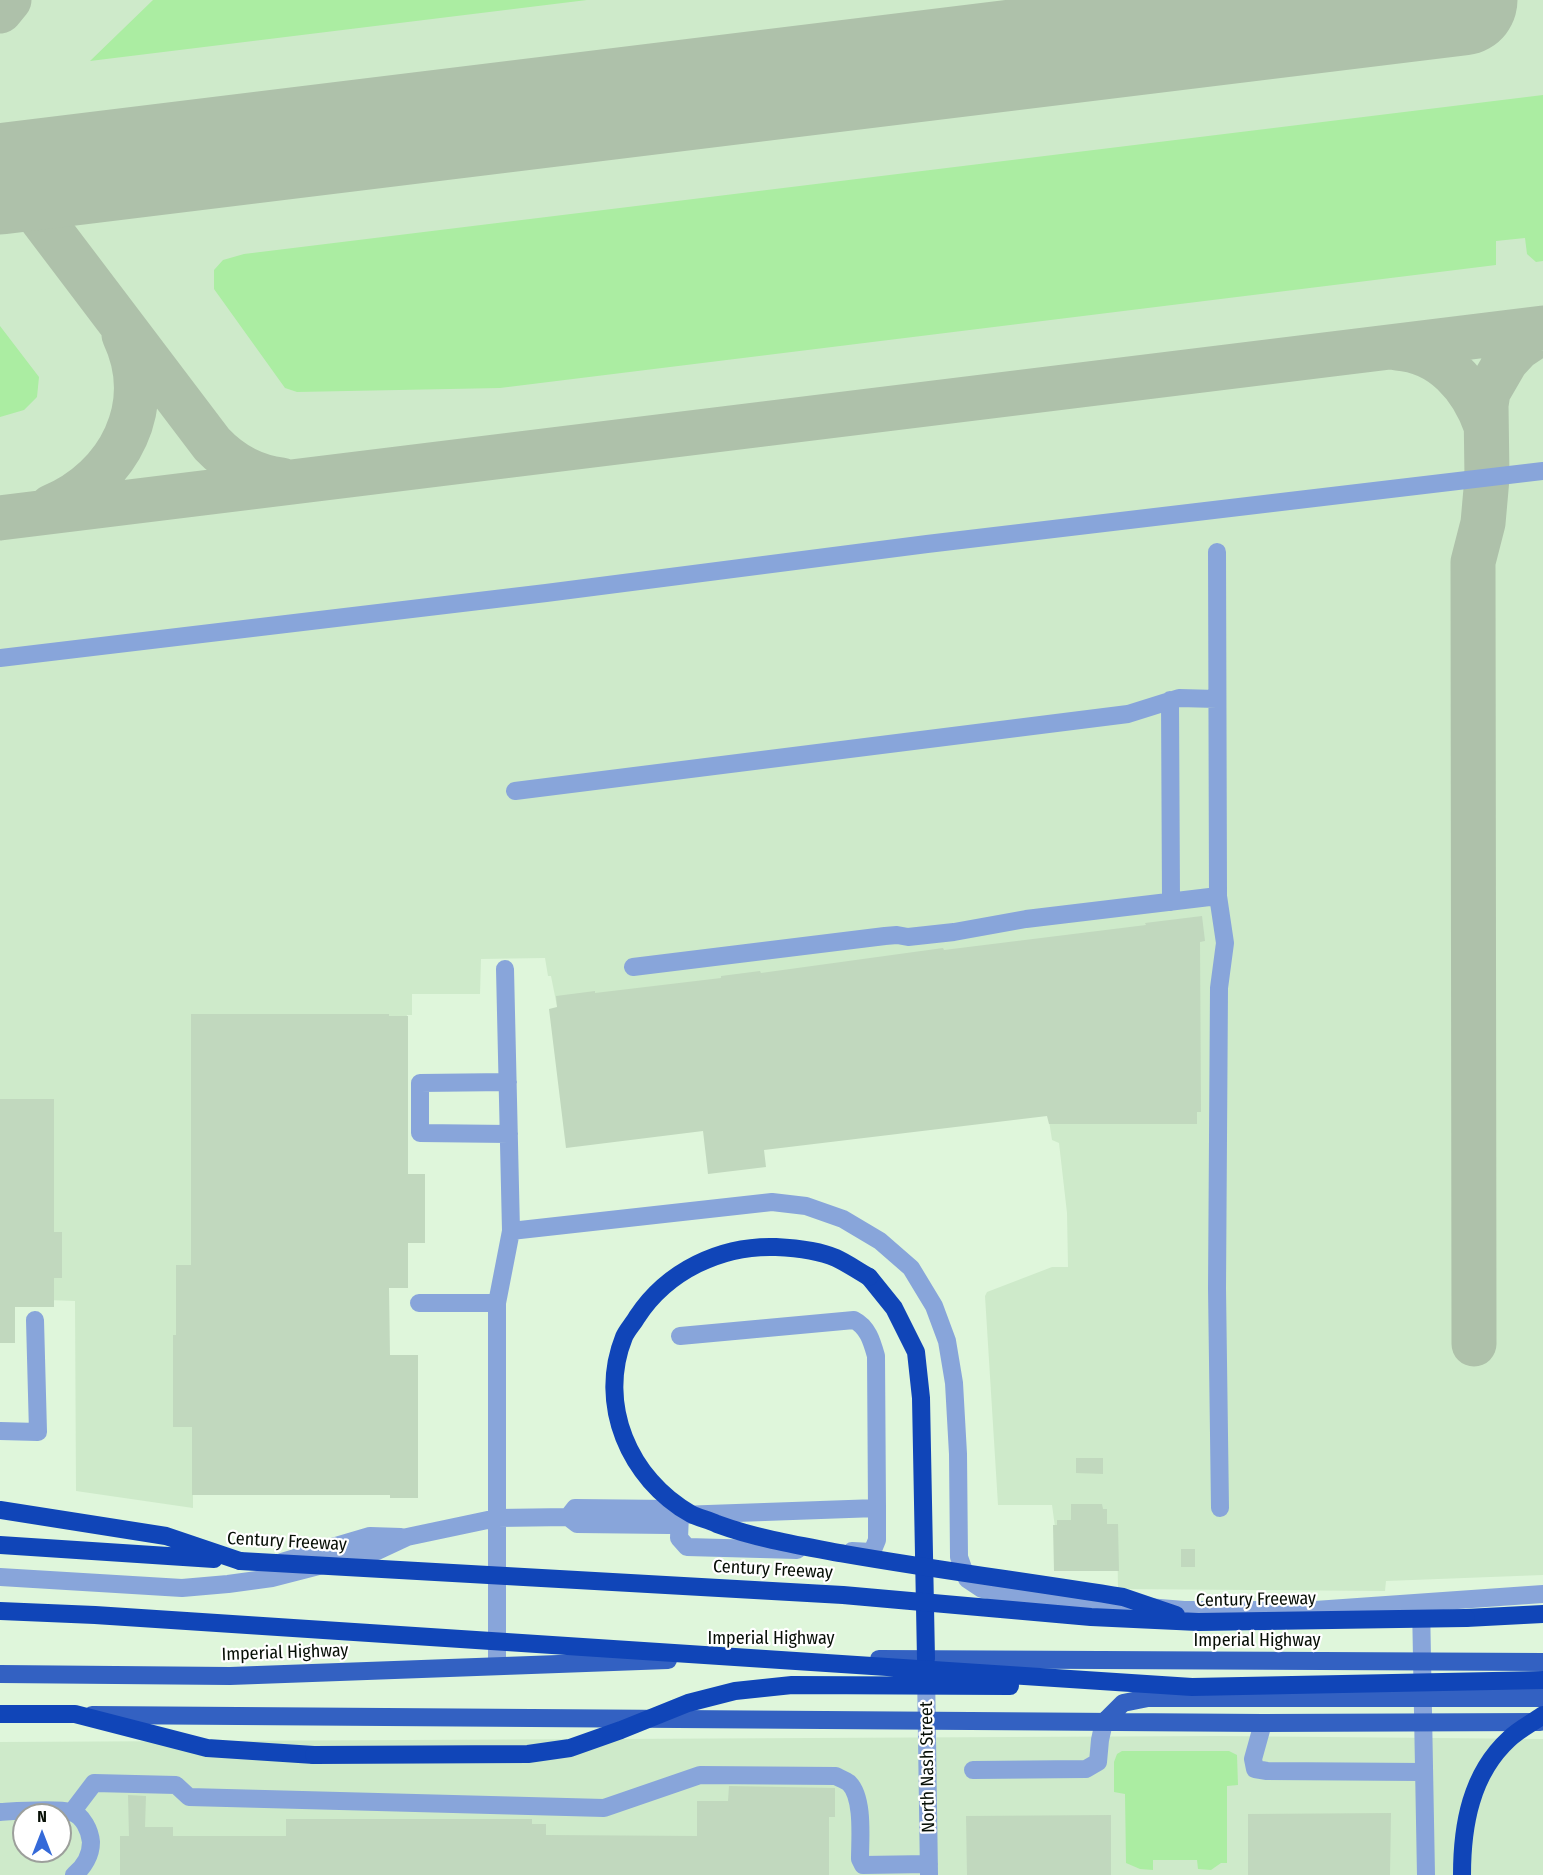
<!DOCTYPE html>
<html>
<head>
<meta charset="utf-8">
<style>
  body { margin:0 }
  #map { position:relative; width:1543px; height:1875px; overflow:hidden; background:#dff6db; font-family:"Fira Sans Condensed",sans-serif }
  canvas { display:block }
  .north { position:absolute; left:12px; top:1803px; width:60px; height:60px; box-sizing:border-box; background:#fff; border:2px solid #9c9f9b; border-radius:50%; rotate:0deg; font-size:16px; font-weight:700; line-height:24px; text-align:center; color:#070f06 }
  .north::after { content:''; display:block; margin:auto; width:21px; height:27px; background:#356ad9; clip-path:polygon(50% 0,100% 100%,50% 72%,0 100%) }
</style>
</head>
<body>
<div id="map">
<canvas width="1543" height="1875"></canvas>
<div class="north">N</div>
</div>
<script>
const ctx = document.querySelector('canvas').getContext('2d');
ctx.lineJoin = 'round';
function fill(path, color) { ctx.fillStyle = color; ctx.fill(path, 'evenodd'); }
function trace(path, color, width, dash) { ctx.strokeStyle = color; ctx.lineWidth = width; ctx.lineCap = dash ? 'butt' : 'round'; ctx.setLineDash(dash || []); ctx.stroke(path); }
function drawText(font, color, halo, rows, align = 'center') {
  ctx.font = font + ' "Fira Sans Condensed",sans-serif'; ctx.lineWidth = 4.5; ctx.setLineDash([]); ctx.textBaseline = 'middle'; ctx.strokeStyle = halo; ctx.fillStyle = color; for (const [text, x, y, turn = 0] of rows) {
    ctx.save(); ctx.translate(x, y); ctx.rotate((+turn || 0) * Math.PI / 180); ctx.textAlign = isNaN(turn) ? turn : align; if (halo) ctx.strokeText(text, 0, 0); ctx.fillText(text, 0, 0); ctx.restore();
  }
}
const built = new Path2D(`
  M0 0H1543V1575L1386 1581 1385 1591 1118 1589 1117 1527H1055L1052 1505H998L985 1296 987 1292 1052 1267H1068L1067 1213 1059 1143 1052 1140 1045 1095 558 1011 551 976H548L545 958 481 959 480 994H412V1015H407L406 1023 193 1494V1508L76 1491 75 1301 47 1300 0 1210Z
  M1218 1736 1543 1739V1875H0V1742ZM24 1815H60V1851H24Z`);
const green = new Path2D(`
  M153 0H587L90 61Z
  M1543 95V261L1536 262 1527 254 1525 238 1496 241V265L500 388 297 392 285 388 214 289V270L223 260 244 254Z
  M0 326 39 377 37 397 24 410 0 417Z
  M1122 1751H1229L1237 1755 1238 1785 1227 1786V1863H1221L1211 1870 1198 1869 1197 1860H1153V1870L1140 1869 1126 1863 1125 1794 1114 1792V1762L1117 1754Z`);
const taxiway = new Path2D(`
  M0 11 9 0
  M0 164 212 444C231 464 254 477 282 480
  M1397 348C1442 351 1472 386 1486 426
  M51 507C120 478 157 405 124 335
  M0 518 1543 328
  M1474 1344 1473 562 1483 523 1487 478 1486 405 1488 392 1506 361 1518 348 1543 331`);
const runway = new Path2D(`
  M0 179 1462 0`);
const building = new Path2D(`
  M1202 916 1205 941 1200 942 1201 1112H1197V1124H1049L1047 1116 764 1150 766 1167 708 1174 703 1131 566 1148 549 1009 557 1007 556 996 595 991V993L721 978V976L760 971 761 973 943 948 944 950 1146 925 1145 923Z
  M191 1014H389V1016H408V1174H425V1243H408V1288H389L390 1355H418V1498H390V1495H192V1427H173V1335H176V1265H191Z
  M0 1099H54V1232H62V1278H54V1307H15V1343H0Z
  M1076 1458H1103V1474L1076 1473Z
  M1071 1504H1102L1103 1509H1107V1524H1118L1119 1571H1054L1053 1525H1057V1520H1071Z
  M1181 1549H1195V1567H1181Z
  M729 1786 835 1788V1817H829V1875H120V1836H129L128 1795 146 1796 145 1827H173V1836H286V1819H532V1824H546V1835L697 1836V1801H728Z
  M1391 1813 1390 1875H1248V1814Z
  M1111 1815V1875H967L966 1816Z`);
const minor = new Path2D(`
  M0 658 546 593 927 544 1543 471
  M1170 700 1171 902
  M515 791 1128 714 1179 698 1217 699
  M1218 896 1225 943 1219 988 1217 1288 1220 1508
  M633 967 885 936 897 935 908 937 954 932 1026 919 1218 896 1217 552
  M508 1082 420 1083V1133L509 1134
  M511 1231 772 1202 806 1206 843 1219 880 1241 911 1268 934 1306 947 1341 954 1383 958 1454 959 1557 967 1579 982 1589 1025 1597 1184 1610H1315L1543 1594
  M419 1303H497
  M0 1431 38 1432 35 1320
  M680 1515 679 1538 687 1547 797 1550
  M568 1517 575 1508 670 1509 680 1515 877 1508 876 1356C872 1342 868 1327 854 1320L680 1336
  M852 1551 872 1552 877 1540V1508
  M282 1562 370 1536 401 1537
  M0 1577 182 1588 228 1584 272 1578 377 1551 407 1537 497 1518 568 1517 577 1524 669 1525 680 1515
  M1421 1604 1426 1875
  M497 1666V1303L511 1231 505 969
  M926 1670 929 1875
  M1263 1723 1253 1759 1255 1769 1267 1771 1424 1772
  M973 1770 1086 1769 1098 1762 1100 1740 1104 1722
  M0 1812C17 1811 56 1808 71 1812 83 1815 90 1831 91 1842 91 1855 84 1867 74 1875
  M72 1812 94 1783 176 1785 189 1797 604 1808 700 1775 836 1776C839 1778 845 1780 849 1783 864 1798 860 1839 860 1859L863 1865 929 1864`);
const major = new Path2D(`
  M879 1659 1543 1662
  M0 1674 230 1676 668 1660
  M92 1715 1263 1723 1540 1722
  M1104 1722 1123 1703 1148 1698H1543`);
const highway = new Path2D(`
  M869 1277 894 1308 916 1352 921 1398 926 1659
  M0 1510 166 1536 240 1561
  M0 1545 214 1559
  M1466 1618 1543 1614
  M0 1714H75L207 1748 314 1755`);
const highwayBridge = new Path2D(`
  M869 1277C858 1271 847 1263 836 1258 818 1250 796 1248 776 1247 721 1245 667 1271 637 1317 633 1324 627 1330 624 1337 597 1404 629 1479 691 1514 699 1518 709 1520 717 1524 758 1539 802 1546 845 1554 937 1570 1030 1582 1123 1597L1176 1615
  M240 1561 843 1595 1091 1617 1198 1622 1466 1618
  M0 1611 95 1615 1192 1687 1543 1680
  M314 1755 528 1754 570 1748 621 1730 688 1703 735 1691 792 1685 1010 1686
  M1462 1875C1462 1825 1471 1774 1509 1739 1518 1730 1532 1723 1543 1715`);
const streetNames = [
  ["Century Freeway",287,1542,3],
  ["Century Freeway",773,1570,3],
  ["Century Freeway",1256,1600,-1],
  ["Imperial Highway",771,1639],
  ["Imperial Highway",1257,1641],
  ["Imperial Highway",285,1653,-2],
  ["North Nash Street",928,1767,-91]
];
fill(built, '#ceeaca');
fill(green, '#abeda2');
trace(taxiway, '#aec1aa', 45);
trace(runway, '#aec1aa', 111);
fill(building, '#c1d8be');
trace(minor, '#88a5da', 18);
trace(major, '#3361c2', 18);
trace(highway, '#1045b8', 18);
trace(highwayBridge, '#1045b8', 18);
drawText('18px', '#070f06', '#fff', streetNames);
</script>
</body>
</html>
